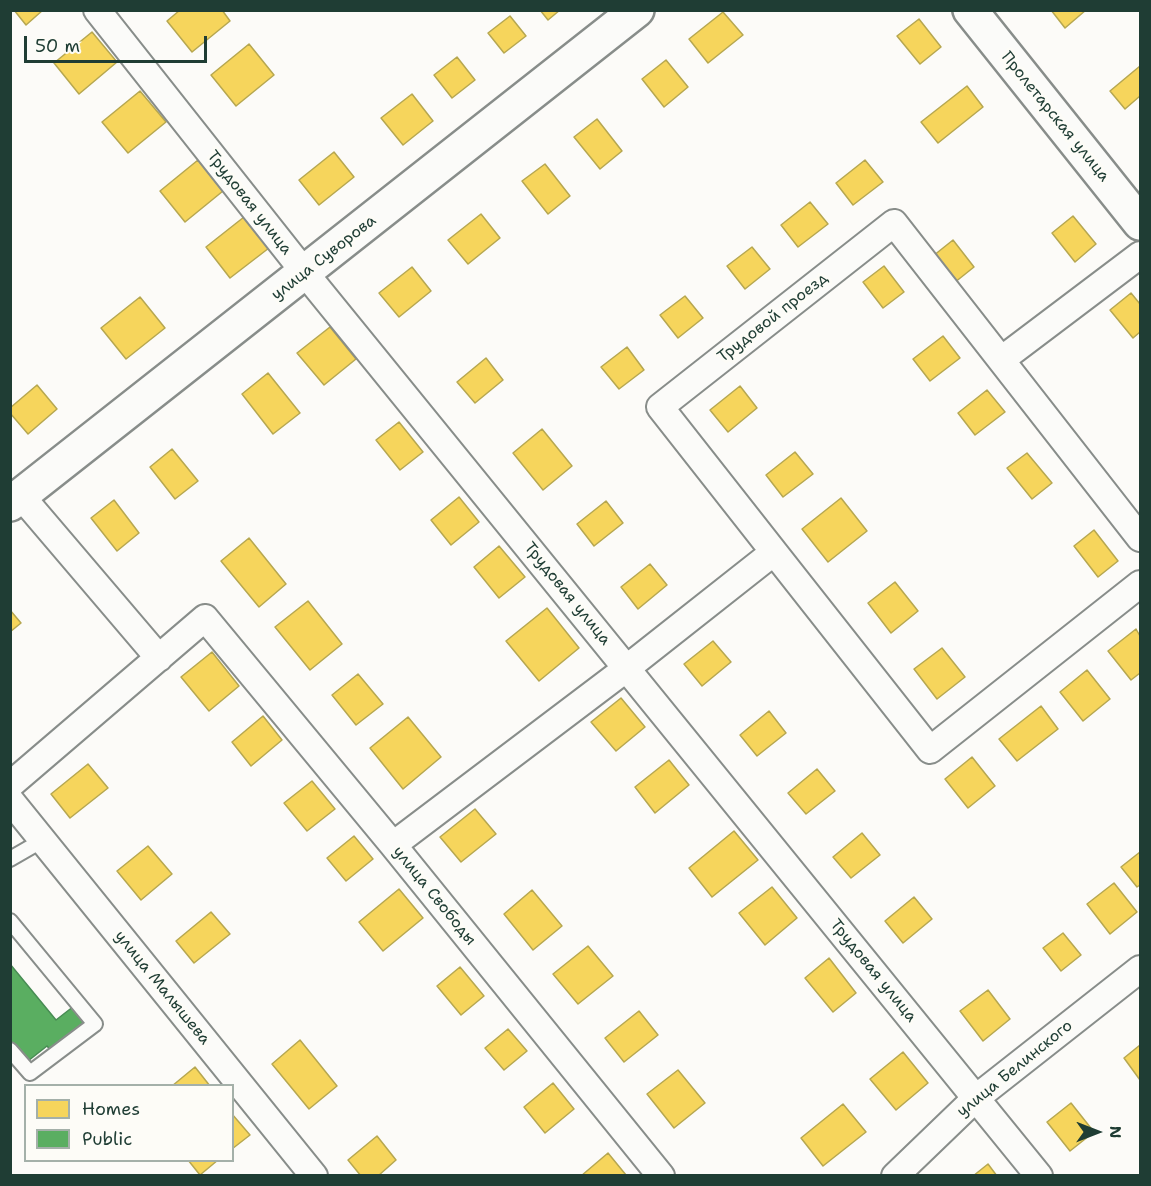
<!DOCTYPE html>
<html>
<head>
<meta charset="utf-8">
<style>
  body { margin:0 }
  #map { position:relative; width:1151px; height:1186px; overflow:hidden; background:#fcfbf8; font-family:"Shantell Sans",sans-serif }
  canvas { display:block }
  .frame { position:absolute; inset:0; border:12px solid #1f3d34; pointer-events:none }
  .legend { position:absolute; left:24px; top:1084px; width:210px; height:78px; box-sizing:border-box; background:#fdfcf7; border:2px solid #a4b0a9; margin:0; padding:8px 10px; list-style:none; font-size:18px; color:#1f3d34 }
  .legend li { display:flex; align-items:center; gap:12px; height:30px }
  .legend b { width:30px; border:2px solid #a4b0a9 }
  .north { position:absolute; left:1067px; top:1102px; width:60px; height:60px; -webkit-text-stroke:4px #fdfcf7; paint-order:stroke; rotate:90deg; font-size:16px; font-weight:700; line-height:24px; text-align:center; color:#1f3d34 }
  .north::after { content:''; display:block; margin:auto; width:21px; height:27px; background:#1f3d34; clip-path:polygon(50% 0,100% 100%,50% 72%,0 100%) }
  .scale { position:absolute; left:24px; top:36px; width:183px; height:27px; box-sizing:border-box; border:3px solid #1f3d34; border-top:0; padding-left:8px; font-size:18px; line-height:21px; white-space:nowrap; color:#1f3d34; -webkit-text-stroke:4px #fdfcf7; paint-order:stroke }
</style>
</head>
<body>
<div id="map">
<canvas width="1151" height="1186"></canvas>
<div class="frame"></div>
<ul class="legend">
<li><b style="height:16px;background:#f6d55c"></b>Homes</li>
<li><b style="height:16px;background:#5aae61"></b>Public</li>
</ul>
<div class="north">N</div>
<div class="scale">50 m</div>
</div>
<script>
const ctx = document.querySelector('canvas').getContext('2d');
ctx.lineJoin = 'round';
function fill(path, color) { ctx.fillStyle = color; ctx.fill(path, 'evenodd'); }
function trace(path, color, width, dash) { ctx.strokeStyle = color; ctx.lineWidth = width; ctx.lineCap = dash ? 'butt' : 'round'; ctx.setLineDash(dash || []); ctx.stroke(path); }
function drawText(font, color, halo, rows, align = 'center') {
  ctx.font = font + ' "Shantell Sans",sans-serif'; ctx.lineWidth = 6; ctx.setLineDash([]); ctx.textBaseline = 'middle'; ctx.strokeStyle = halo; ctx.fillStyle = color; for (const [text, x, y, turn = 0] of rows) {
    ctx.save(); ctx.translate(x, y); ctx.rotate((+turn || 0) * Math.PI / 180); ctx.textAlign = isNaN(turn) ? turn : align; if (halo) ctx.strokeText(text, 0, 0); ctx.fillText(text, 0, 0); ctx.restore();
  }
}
const homes = new Path2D(`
  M14 10H43L26 25Z
  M180 10H222L230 21 192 52 167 21Z
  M540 10H560L548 20Z
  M1051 10H1086L1065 28Z
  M723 12 743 35 708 63 689 39Z
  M510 16 526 36 504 53 488 33Z
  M919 19 941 47 920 64 897 36Z
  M92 32 117 62 79 94 54 63Z
  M249 44 274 75 236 106 211 75Z
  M457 57 475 80 452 98 434 75Z
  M666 60 688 87 664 107 642 79Z
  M1140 66V96L1125 109 1110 91Z
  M967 86 983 107 938 143 921 122Z
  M140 91 166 122 128 153 102 122Z
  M412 94 433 121 403 145 381 118Z
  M597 119 622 151 600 169 574 137Z
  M334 152 354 177 319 205 299 180Z
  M198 160 223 191 185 222 160 191Z
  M865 160 883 182 853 205 836 183Z
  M545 164 570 196 548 214 522 181Z
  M810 202 828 224 798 247 781 225Z
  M481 214 500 238 468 264 448 240Z
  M1073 216 1096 244 1075 262 1052 233Z
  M244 217 269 248 230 278 206 247Z
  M953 240 974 267 954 283 933 256Z
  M752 247 770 269 745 289 727 266Z
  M884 266 904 292 883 308 863 282Z
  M412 267 431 291 399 317 379 293Z
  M1131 293 1140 304V332L1133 338 1110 310Z
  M685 296 703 318 678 338 660 315Z
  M140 297 165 328 126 359 101 328Z
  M330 327 356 359 324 385 297 353Z
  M943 336 960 358 930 381 913 359Z
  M627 347 644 370 619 389 601 367Z
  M486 358 503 380 475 403 457 382Z
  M268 373 300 413 273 434 242 394Z
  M37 385 57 409 28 434 10 413V408Z
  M740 386 757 408 728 432 710 410Z
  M987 390 1005 412 975 435 958 413Z
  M399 422 423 452 400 470 376 440Z
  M542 429 572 466 543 490 513 453Z
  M172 449 198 481 175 499 150 467Z
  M795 452 813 474 783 497 766 475Z
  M1027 453 1052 483 1032 499 1007 468Z
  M459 497 479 522 451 545 431 520Z
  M841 498 867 531 828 562 802 529Z
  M114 500 139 533 117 551 91 518Z
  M606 501 623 523 594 546 577 524Z
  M1094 530 1118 561 1098 577 1074 546Z
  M249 538 286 584 259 607 221 561Z
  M499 546 525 577 499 598 474 567Z
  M650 564 667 585 638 609 621 587Z
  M895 582 918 611 891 633 868 603Z
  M308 601 342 644 310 670 275 627Z
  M547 608 579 648 539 681 506 641Z
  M10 610 21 623 10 632Z
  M1136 629 1140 636V673L1131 680 1108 651Z
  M713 641 731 662 702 686 684 664Z
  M942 648 965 677 937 699 914 669Z
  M212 652 239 686 209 711 181 677Z
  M1087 670 1110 699 1083 721 1060 692Z
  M358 674 383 704 356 725 332 695Z
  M621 698 645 727 616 751 591 722Z
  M1041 706 1058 729 1017 761 999 739Z
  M769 711 786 733 757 756 740 735Z
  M263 716 282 740 251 766 232 742Z
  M408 717 441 757 403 789 370 748Z
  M972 757 995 786 968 808 945 779Z
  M669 760 689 785 655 813 635 787Z
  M88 764 108 788 70 818 51 794Z
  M817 769 835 791 806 814 788 793Z
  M312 781 335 809 307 831 284 803Z
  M475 809 496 834 461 862 440 837Z
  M734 831 758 860 712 897 689 868Z
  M862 833 880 855 851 878 833 857Z
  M354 836 373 859 346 881 327 858Z
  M148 846 172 874 141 900 117 871Z
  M1140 852V885L1137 887 1121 867Z
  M1114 883 1137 912 1110 934 1087 904Z
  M772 887 797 918 765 945 739 913Z
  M399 889 423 918 383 951 359 922Z
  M532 890 562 926 533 950 504 914Z
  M914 897 932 919 903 943 885 921Z
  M211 912 230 934 194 963 176 941Z
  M1063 933 1081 955 1061 971 1043 948Z
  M588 946 613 976 578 1004 553 974Z
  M829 958 856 993 833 1012 805 978Z
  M460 967 484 996 461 1015 437 986Z
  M988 990 1010 1019 983 1041 960 1011Z
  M639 1011 658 1035 624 1062 605 1038Z
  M508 1029 527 1051 504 1070 485 1048Z
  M300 1040 337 1086 309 1109 272 1064Z
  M1140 1045V1080L1124 1058Z
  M903 1052 928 1083 896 1110 870 1079Z
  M195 1067 210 1086H172Z
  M678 1070 705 1103 674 1128 647 1094Z
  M553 1083 574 1109 545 1133 524 1107Z
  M1071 1103 1094 1132 1070 1151 1047 1122Z
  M843 1104 866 1132 823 1166 801 1138Z
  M232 1114 250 1135 232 1149Z
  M377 1136 396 1160 378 1176H361L348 1160Z
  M608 1153 626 1175 581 1176Z
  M188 1160H218L200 1175Z
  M988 1164 997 1176H973Z`);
const public = new Path2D(`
  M10 964 56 1020 74 1006 89 1024 53 1053 47 1046 28 1061 10 1040Z`);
const lane = new Path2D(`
  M10 859 43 840
  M10 921 95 1024 30 1073 10 1050`);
const street = new Path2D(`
  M97 10 305 273 1039 1176
  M1140 255 1001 360 1140 538
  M21 496 159 658
  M774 552 660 407 894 223 1001 360
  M10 785 205 618 393 845 661 1176
  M10 800 314 1176
  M393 845 627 668 774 552 930 750 1140 584
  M895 1176 976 1098 1140 969`);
const secondary = new Path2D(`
  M970 10 1140 223
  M10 504 637 10`);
const streetNames = [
  ["Пролетарская улица",1055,117,51],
  ["Трудовая улица",249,203,52],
  ["улица Суворова",324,258,-38],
  ["Трудовой проезд",773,318,-38],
  ["Трудовая улица",567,594,51],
  ["улица Свободы",434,896,51],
  ["Трудовая улица",873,971,51],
  ["улица Малышева",162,988,51],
  ["улица Белинского",1015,1069,-39]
];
fill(homes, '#f6d55c');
trace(homes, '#b6a750', 1.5);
fill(public, '#5aae61');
trace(public, '#488c54', 1.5);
trace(lane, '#888d8a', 18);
trace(street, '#888d8a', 30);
trace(secondary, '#888d8a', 38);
trace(lane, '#fbfbf9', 14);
trace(street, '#fbfbf9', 26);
trace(secondary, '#fbfbf9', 33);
drawText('16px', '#1f3d34', '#fdfcf7', streetNames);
</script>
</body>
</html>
